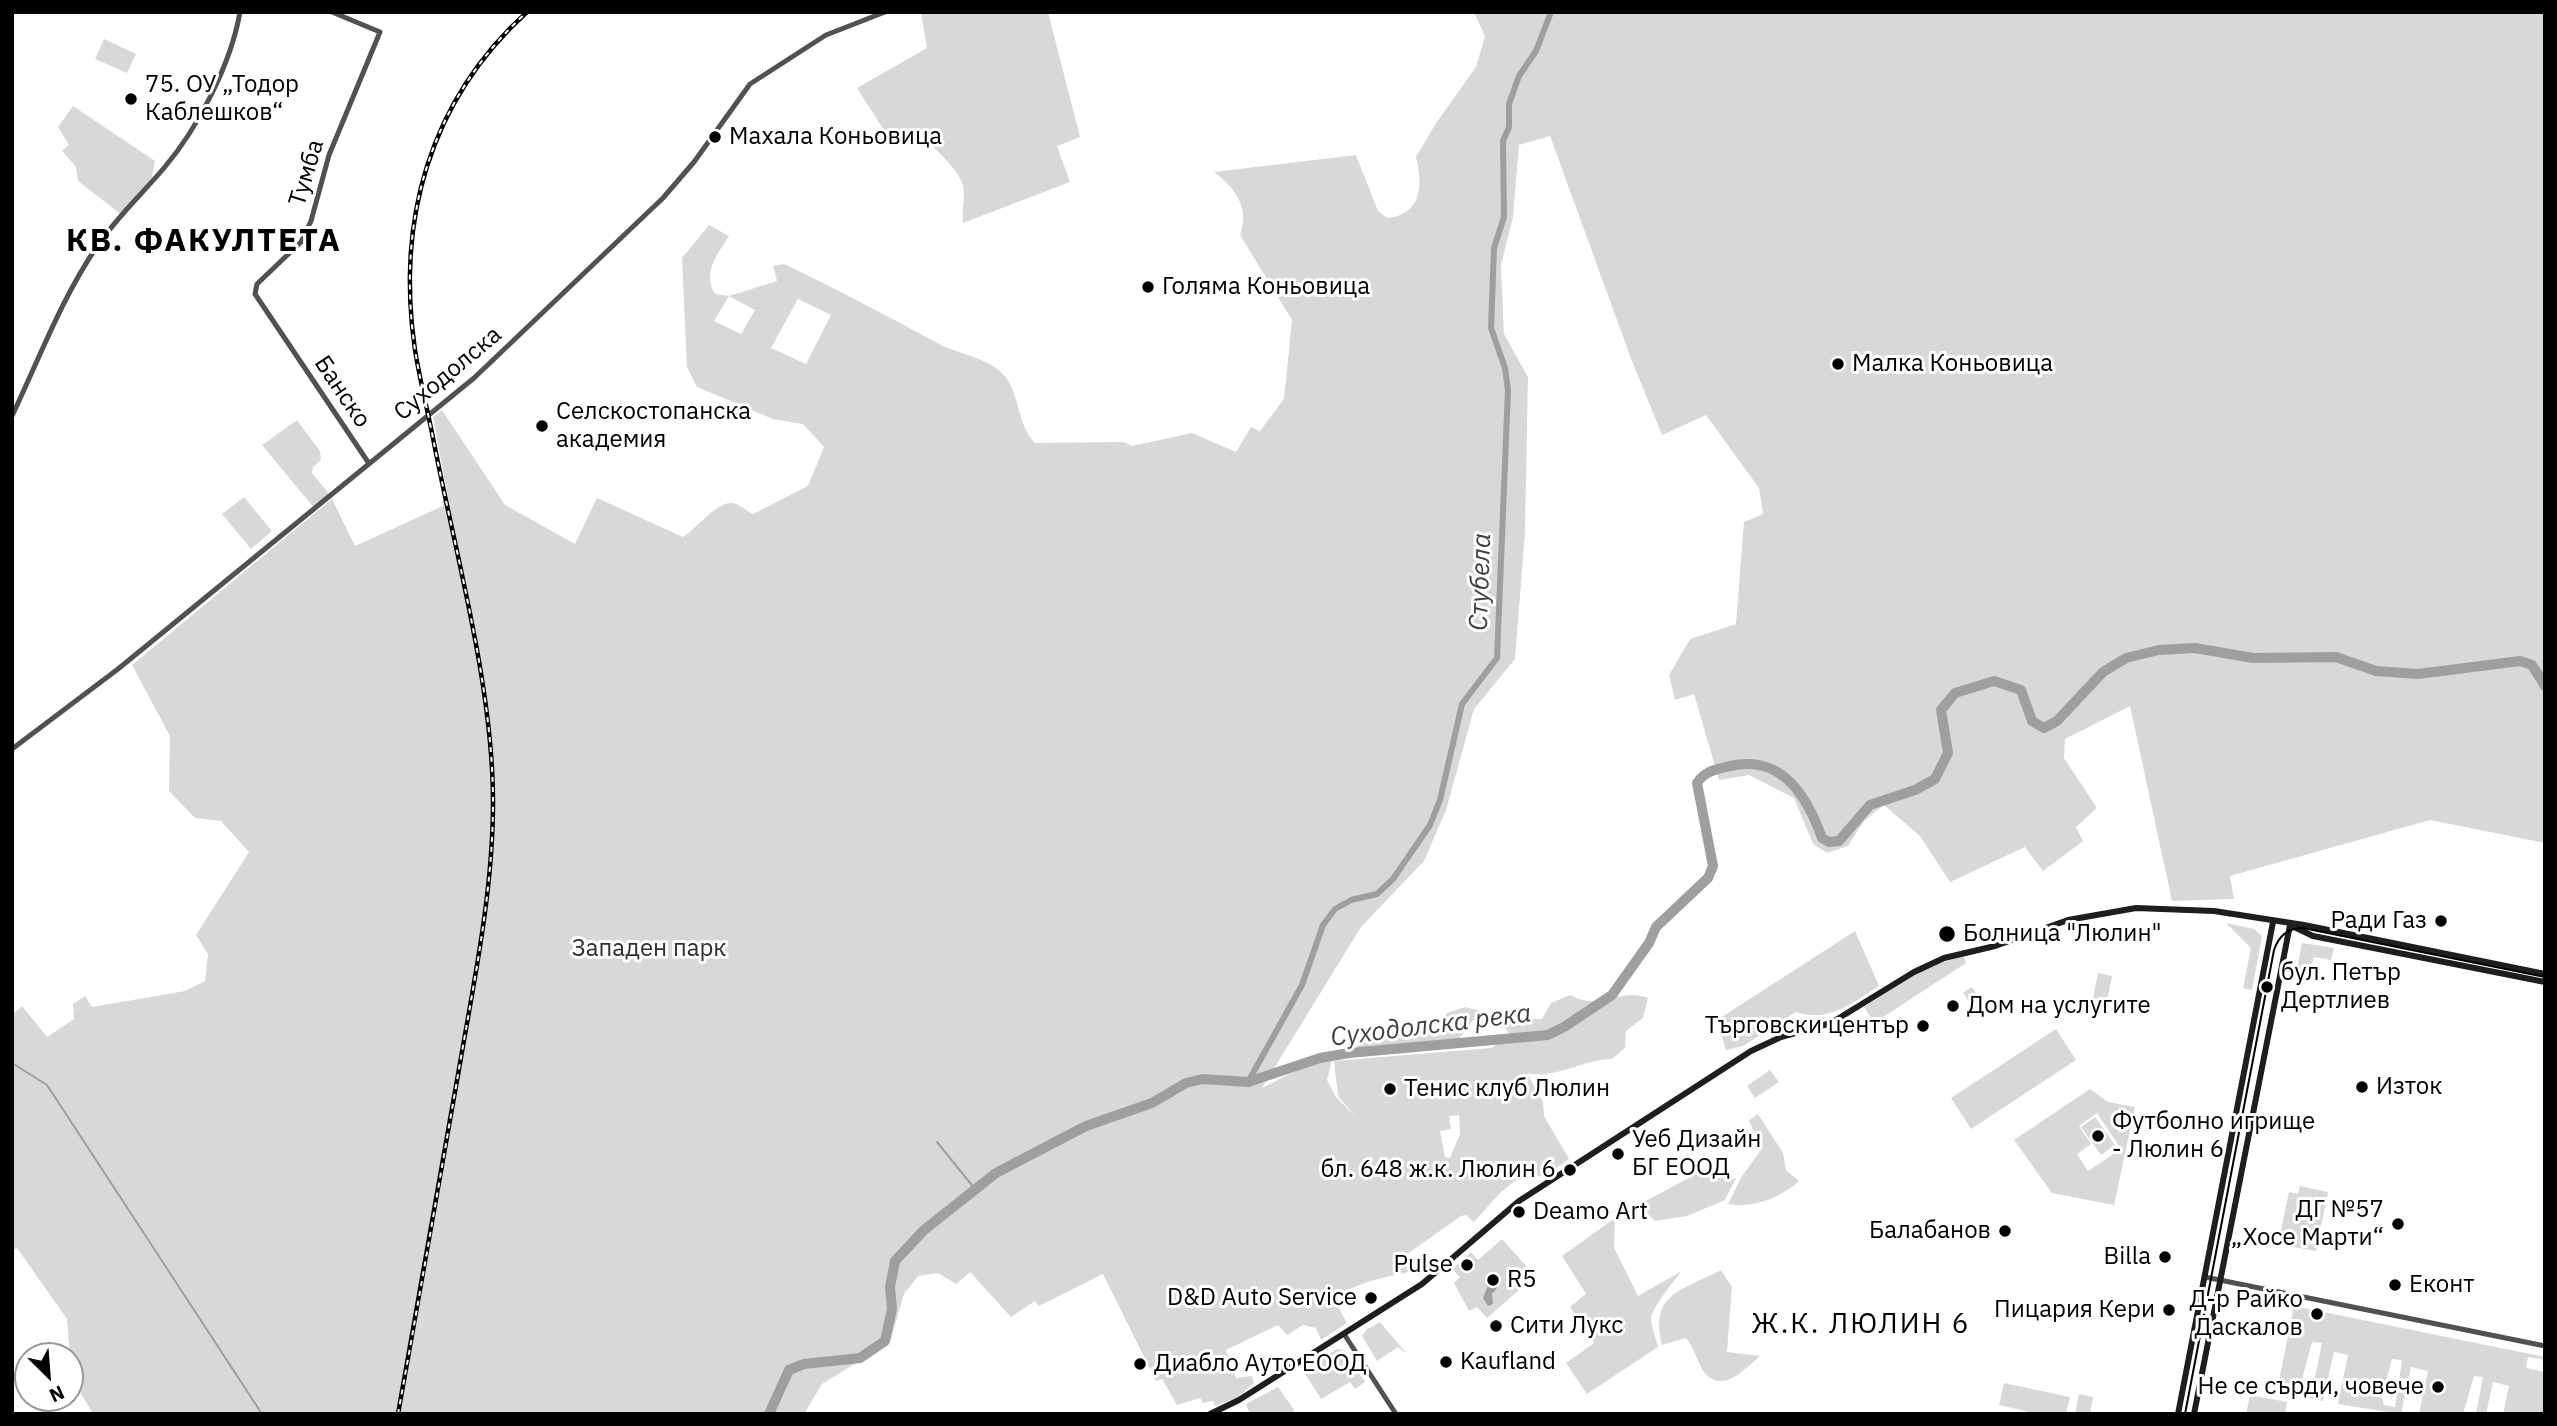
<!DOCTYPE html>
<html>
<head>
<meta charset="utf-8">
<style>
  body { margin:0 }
  #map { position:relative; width:2557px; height:1426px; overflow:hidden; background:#fff; font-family:"IBM Plex Sans",sans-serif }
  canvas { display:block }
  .frame { position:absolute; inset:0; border:14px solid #000; pointer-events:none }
  .north { position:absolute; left:14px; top:1342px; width:70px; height:70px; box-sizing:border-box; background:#fff; border:2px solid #999; border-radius:50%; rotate:155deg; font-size:19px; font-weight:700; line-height:28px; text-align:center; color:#000 }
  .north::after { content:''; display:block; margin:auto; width:24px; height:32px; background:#000; clip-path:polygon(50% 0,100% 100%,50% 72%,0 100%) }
</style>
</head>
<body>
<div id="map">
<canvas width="2557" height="1426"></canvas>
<div class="frame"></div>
<div class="north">N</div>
</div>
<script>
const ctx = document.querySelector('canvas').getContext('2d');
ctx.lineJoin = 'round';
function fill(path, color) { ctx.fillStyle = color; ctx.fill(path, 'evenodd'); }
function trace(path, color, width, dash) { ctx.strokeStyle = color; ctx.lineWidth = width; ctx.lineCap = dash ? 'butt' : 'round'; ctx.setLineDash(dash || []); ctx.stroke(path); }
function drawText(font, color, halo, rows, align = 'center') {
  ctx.font = font + ' "IBM Plex Sans",sans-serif'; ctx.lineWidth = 6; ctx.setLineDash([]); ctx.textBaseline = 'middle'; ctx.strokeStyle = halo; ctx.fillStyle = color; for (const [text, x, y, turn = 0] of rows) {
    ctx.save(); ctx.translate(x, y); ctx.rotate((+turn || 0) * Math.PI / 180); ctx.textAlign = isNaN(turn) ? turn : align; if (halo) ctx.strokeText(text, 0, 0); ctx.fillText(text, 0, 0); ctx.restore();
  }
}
const green = new Path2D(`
  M921 12H1048L1080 137 1057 146 1070 182 963 223C961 212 966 198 963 185 959 169 920 130 904 130L889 138 857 88 927 48Z
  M1474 12H2545V843L2430 820 2230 876 2234 899 2172 901 2130 706 2065 739 2064 758 2097 808 2076 827 2083 841 2043 871 2025 847 1950 882 1920 836 1884 805 1864 821 1848 846 1827 853 1813 844 1794 798 1749 775 1719 780 1694 694 1675 700 1669 675 1690 639 1736 624 1744 522 1763 514 1759 488 1706 415 1662 435 1630 356 1550 136 1519 145 1513 217 1501 265 1504 334 1528 377 1525 532 1515 659 1474 709 1446 810 1424 861 1361 927 1262 1088C1284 1078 1305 1063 1332 1060L1327 1080 1336 1097 1356 1117 1338 1096 1334 1061 1491 1048 1510 1036 1506 1029 1473 1020 1459 1039 1358 1050 1357 1045 1384 1031 1415 1033 1433 1029 1447 1013 1465 1007 1507 1018 1542 1019 1551 1003 1570 995C1603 1012 1618 987 1648 998L1643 1018 1626 1031 1625 1048 1612 1059C1583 1059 1555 1080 1527 1073L1543 1102 1544 1116 1569 1159 1547 1175 1539 1176 1528 1170 1500 1193 1474 1222 1466 1215 1461 1216 1406 1255 1416 1270 1370 1281 1332 1296 1347 1323 1321 1340 1316 1328 1303 1325 1287 1335 1278 1325 1226 1350 1236 1378 1252 1376 1254 1383 1238 1397 1215 1406 1213 1401 1203 1403 1200 1398 1177 1405 1162 1379 1156 1381 1103 1274 1039 1306 1035 1301 1011 1317 970 1272 956 1284 938 1273 918 1276 904 1294 890 1342 822 1384 804 1414H93L77 1387 70 1356 67 1319 17 1248 12 1250V1015L22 1006 47 1037 74 1019 73 1004 85 996 92 1007 185 991 205 981 208 954 196 935 249 852 221 821 195 818 169 791 170 736 132 665 332 499 355 546 443 506 442 501 448 498 433 417 442 410 505 505 575 544 597 498 683 537C697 528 717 501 733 503 739 504 747 511 753 514L808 486 824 447 803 424 773 419 697 387 687 367 682 258 709 225 729 236C717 255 702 272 715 294L729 296 777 281 773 266 784 264C837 289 889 317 941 345 960 354 990 359 1004 375 1020 394 1017 425 1035 443L1124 442 1132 446 1192 433 1236 452 1251 427 1260 431 1284 399 1292 320 1240 235C1250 207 1235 188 1214 172L1356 155 1378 211 1387 218C1422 215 1423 184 1416 157L1436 123 1476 67 1485 36ZM729 296 755 310 741 334 714 321ZM798 299 831 315 806 364 771 348ZM1459 1115 1460 1134 1450 1158 1445 1157 1440 1131 1451 1129 1449 1116Z
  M104 39 136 54 127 73 95 59Z
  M73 106 155 161 151 182 122 215 78 181 76 167 62 151 69 145 58 127Z
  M297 420 320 451 321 460 313 467 312 473 330 495 314 508 262 445Z
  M244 497 272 531 251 549 222 514Z
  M2226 923 2254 929 2262 936 2252 990 2243 988 2251 948Z
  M1855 931 1879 986C1852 1003 1829 1023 1796 1012L1743 1046 1726 1050 1717 1020Z
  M2302 943 2334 948 2331 960 2314 957 2310 971 2297 969Z
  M1964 956 1966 963 1874 1023 1864 1007 1927 967Z
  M2098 973 2112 976 2107 1001 2093 998Z
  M1972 987 1987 1010 1979 1016 1963 993Z
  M2056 1029 2076 1060 1971 1129 1951 1098Z
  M1770 1070 1779 1082 1755 1098 1747 1086Z
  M2090 1089 2108 1102 2135 1107 2114 1205 2052 1193 2014 1140ZM2097 1113 2121 1149 2088 1171 2077 1154 2091 1144 2079 1126Z
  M1758 1114 1783 1153 1786 1170 1799 1181C1782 1197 1752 1209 1728 1204L1742 1176 1761 1150 1749 1120Z
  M2095 1117 2115 1145 2101 1155 2081 1127Z
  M1717 1163 1723 1178H1736L1725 1200 1687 1216 1655 1221 1638 1205Z
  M2300 1186 2328 1192 2316 1251 2278 1244 2289 1192 2298 1194Z
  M1615 1218 1614 1248 1638 1296 1682 1271C1675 1279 1650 1311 1651 1319 1652 1328 1656 1338 1658 1347L1587 1394 1566 1363 1594 1343 1570 1307 1586 1294 1562 1256Z
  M1502 1239 1535 1276 1487 1318 1477 1307 1469 1311 1454 1283 1460 1277 1452 1269 1471 1252 1478 1260Z
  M1721 1270 1732 1287 1727 1352 1760 1356C1745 1369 1722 1395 1704 1372 1698 1365 1696 1350 1686 1338L1662 1345C1650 1293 1681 1291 1721 1270Z
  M2294 1306 2545 1357V1360L2528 1357 2526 1368 2545 1372V1414H2503L2509 1386 2493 1382 2486 1414H2476L2483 1377 2474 1376 2463 1414H2419L2428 1371 2411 1367 2401 1414 2338 1404 2348 1355 2334 1352 2323 1401 2283 1393 2278 1386ZM2312 1342 2322 1343 2314 1382 2317 1383 2315 1390 2304 1388 2302 1380ZM2392 1359 2402 1360 2395 1407 2384 1405 2382 1397Z
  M1380 1322 1407 1354 1398 1347 1377 1361 1362 1336 1366 1330Z
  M1337 1349 1345 1351 1365 1382 1355 1389 1350 1382 1321 1399 1303 1370Z
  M2004 1383 2070 1397 2066 1414H2038L1999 1405Z
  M1278 1387 1294 1410 1291 1414H1250L1246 1404Z
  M2079 1394 2093 1397 2090 1414H2075Z
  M2250 1395 2287 1402 2285 1414H2246Z`);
const water = new Path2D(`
  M1490 1280 1496 1282 1497 1288 1492 1294 1493 1304 1488 1306 1483 1298Z`);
const stream = new Path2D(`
  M12 1063 47 1085 262 1414
  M937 1142 975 1189`);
const canal = new Path2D(`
  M1248 1082 1302 985 1323 925 1335 909 1351 900 1377 894 1393 879 1430 825 1440 800 1462 704 1497 658 1508 390 1505 368 1491 328 1494 248 1504 217 1503 141 1509 127V104L1519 76 1536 51 1551 12`);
const river = new Path2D(`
  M769 1414 789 1370 804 1364 860 1358 885 1341 892 1309 890 1287 895 1261 924 1230 996 1173 1086 1126 1152 1103 1186 1083 1203 1079 1248 1082 1320 1058 1349 1053 1548 1035 1564 1027 1612 995 1649 943 1656 927 1708 878 1713 866 1697 783C1705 771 1716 769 1730 766 1782 754 1807 796 1822 838L1829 842 1839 841 1870 805 1915 790 1935 779 1948 753 1941 710 1955 693 1994 681 2021 690 2032 721 2044 728 2057 721 2103 672 2126 658 2159 650 2195 648 2253 658 2336 657 2376 671 2418 674 2520 661 2532 665 2545 686`);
const tertiary = new Path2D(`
  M332 12 380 32 329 155 311 221 301 242 257 284 255 294 368 462
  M12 416C39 359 62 297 98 245 117 217 142 194 164 168 198 128 231 64 240 12
  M12 749 118 669 474 378 663 198 694 162 750 84 826 35 885 12
  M2205 1277 2545 1346
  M1344 1334 1396 1414`);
const secondary = new Path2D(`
  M2292 926 2313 936 2545 982
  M1210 1414 1239 1400 1422 1284 1519 1201 1751 1051 1781 1037 1831 1023 1914 972 1944 958 1995 946 2068 920 2136 908 2214 911 2304 925 2545 974
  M2178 1414 2273 922
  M2194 1414 2290 925`);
const tram = new Path2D(`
  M2185 1414 2274 950C2279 935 2288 928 2303 928L2545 977`);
const rail = new Path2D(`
  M398 1414C419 1299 439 1184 459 1069 474 981 493 892 493 802 493 687 456 556 434 443 428 412 420 381 415 350 396 221 429 101 527 12`);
const markers = [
  [131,99,7,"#000"],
  [715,137,7,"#000"],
  [1148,287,7,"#000"],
  [1838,364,7,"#000"],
  [542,426,7,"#000"],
  [2441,921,7,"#000"],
  [1947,934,9,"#000"],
  [2267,987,7,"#000"],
  [1953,1006,7,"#000"],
  [1923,1026,7,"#000"],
  [2362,1087,7,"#000"],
  [1390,1089,7,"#000"],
  [2098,1136,7,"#000"],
  [1618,1154,7,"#000"],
  [1570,1170,7,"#000"],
  [1519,1212,7,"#000"],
  [2398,1224,7,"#000"],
  [2005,1231,7,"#000"],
  [2165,1257,7,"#000"],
  [1467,1265,7,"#000"],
  [1493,1280,7,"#000"],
  [2395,1285,7,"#000"],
  [1371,1298,7,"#000"],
  [2169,1310,7,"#000"],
  [2317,1314,7,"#000"],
  [1496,1326,7,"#000"],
  [1446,1362,7,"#000"],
  [1140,1364,7,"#000"],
  [2438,1387,7,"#000"]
];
const poiNames = [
  ["75. ОУ „Тодор",145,85],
  ["Каблешков“",145,113],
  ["Махала Коньовица",729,137],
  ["Голяма Коньовица",1162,287],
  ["Малка Коньовица",1852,364],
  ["Селскостопанска",556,412],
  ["академия",556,440],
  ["Ради Газ",2427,921,"right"],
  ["Болница \"Люлин\"",1963,934],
  ["бул. Петър",2281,973],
  ["Дертлиев",2281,1001],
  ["Дом на услугите",1967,1006],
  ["Търговски център",1909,1026,"right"],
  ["Изток",2376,1087],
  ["Тенис клуб Люлин",1404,1089],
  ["Футболно игрище",2112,1122],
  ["- Люлин 6",2112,1150],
  ["Уеб Дизайн",1632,1140],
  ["БГ ЕООД",1632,1168],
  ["бл. 648 ж.к. Люлин 6",1556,1170,"right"],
  ["ДГ №57",2384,1210,"right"],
  ["„Хосе Марти“",2384,1238,"right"],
  ["Deamo Art",1533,1212],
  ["Балабанов",1991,1231,"right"],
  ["Billa",2151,1257,"right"],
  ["Pulse",1453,1265,"right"],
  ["R5",1507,1280],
  ["Еконт",2409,1285],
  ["D&D Auto Service",1357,1298,"right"],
  ["Д-р Райко",2303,1300,"right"],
  ["Даскалов",2303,1328,"right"],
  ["Пицария Кери",2155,1310,"right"],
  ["Сити Лукс",1510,1326],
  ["Kaufland",1460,1362],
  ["Диабло Ауто ЕООД",1154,1364],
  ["Не се сърди, човече",2424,1387,"right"]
];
const streetNames = [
  ["Тумба",307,173,-73],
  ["Суходолска",448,374,-40],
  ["Банско",342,392,56]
];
const parkNames = [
  ["Западен парк",649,949]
];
const waterNames = [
  ["Стубела",1481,582,-88],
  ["Суходолска река",1431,1026,-7]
];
const quarterNames = [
  ["Ж.К. ЛЮЛИН 6",1861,1325]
];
const districtNames = [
  ["КВ. ФАКУЛТЕТА",204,242]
];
fill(green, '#d8d8d8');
fill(water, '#9f9f9f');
trace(stream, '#9f9f9f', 2);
trace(canal, '#9f9f9f', 6);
trace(river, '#9f9f9f', 10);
trace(tertiary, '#515151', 5);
trace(secondary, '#1e1e1e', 6);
trace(tram, '#000', 2);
trace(rail, '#000', 4.5);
trace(rail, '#fff', 2, [5]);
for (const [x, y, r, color] of markers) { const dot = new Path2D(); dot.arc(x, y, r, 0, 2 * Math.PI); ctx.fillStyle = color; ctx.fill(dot); trace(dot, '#fff', 2.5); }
drawText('24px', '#000', '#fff', poiNames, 'left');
drawText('24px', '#000', '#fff', streetNames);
drawText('24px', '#2f2f2f', '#fff', parkNames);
drawText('italic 26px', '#404040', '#fff', waterNames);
ctx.letterSpacing = '2px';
drawText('28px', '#000', '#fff', quarterNames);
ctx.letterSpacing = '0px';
ctx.letterSpacing = '2px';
drawText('bold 32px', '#000', '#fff', districtNames);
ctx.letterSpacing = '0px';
</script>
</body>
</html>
